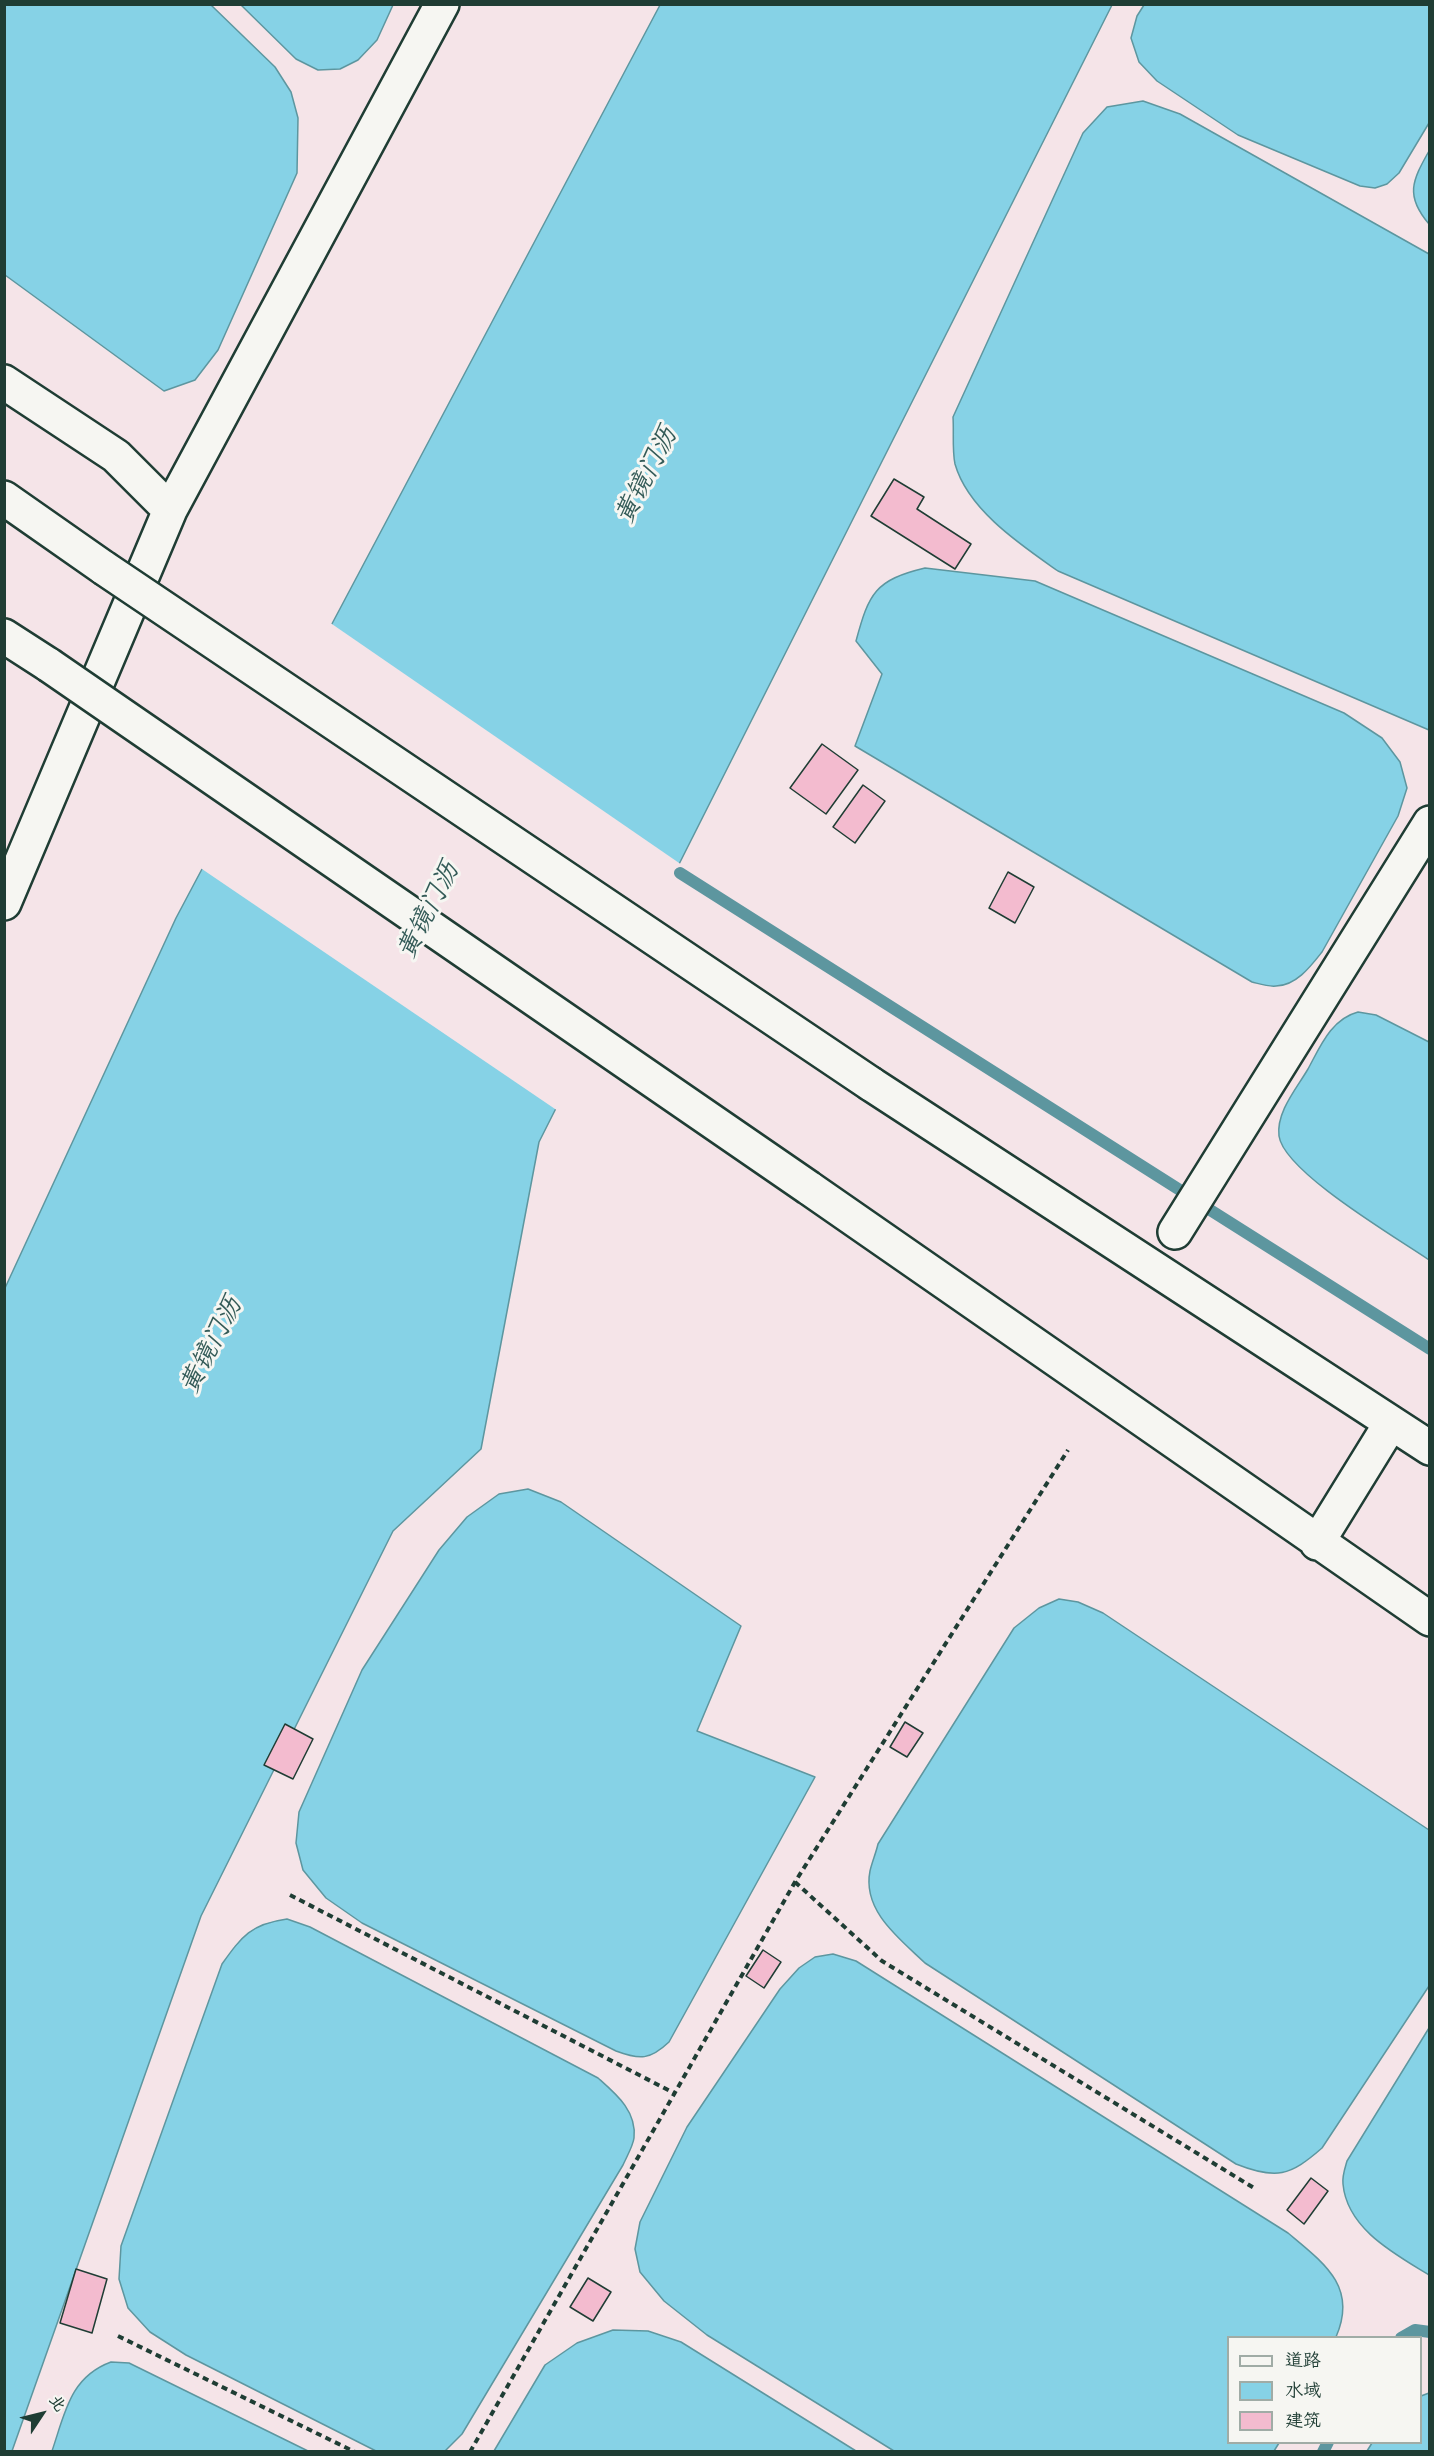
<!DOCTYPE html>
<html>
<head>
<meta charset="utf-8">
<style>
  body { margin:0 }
  #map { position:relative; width:1434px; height:2456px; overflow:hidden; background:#f5e4e8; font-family:"Indie Flower","LXGW WenKai TC",sans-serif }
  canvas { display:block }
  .frame { position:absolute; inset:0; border:6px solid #1f3d34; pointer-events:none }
  .legend { position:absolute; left:1227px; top:2336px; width:195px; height:108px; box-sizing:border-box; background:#f6f6f2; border:2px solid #a0aca6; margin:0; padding:8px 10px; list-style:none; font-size:18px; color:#1f3d34 }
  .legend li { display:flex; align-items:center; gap:12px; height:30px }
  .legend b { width:30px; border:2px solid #a0aca6 }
  .north { position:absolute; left:12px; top:2384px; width:60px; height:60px; -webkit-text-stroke:4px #f6f6f2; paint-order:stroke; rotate:55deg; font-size:16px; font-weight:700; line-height:24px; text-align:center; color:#1f3d34 }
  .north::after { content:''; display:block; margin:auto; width:21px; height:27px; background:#1f3d34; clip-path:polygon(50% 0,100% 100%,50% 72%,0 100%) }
</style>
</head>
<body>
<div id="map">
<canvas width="1434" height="2456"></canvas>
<div class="frame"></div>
<ul class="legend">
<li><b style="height:8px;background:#f6f6f2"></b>道路</li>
<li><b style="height:16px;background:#86d2e6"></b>水域</li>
<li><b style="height:16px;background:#f3bbcf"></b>建筑</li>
</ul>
<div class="north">北</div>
</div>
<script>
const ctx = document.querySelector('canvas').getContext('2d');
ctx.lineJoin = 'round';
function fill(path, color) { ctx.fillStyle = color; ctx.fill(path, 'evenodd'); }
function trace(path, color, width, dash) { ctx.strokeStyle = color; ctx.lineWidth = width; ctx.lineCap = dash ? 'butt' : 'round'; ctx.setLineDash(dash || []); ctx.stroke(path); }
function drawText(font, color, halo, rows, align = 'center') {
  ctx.font = font + ' "Indie Flower","LXGW WenKai TC",sans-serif'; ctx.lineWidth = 6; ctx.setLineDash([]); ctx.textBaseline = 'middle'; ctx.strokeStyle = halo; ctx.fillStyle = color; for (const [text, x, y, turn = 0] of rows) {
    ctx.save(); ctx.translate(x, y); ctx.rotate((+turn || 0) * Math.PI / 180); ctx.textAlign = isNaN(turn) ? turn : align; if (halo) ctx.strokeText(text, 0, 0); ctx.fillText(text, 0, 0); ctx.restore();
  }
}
const water = new Path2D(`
  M5 4 211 5 275 67 291 92 298 118 297 173 218 350 195 380 164 391 5 275Z
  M241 5H393L377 40 358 60 340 69 318 70 296 59Z
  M660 5H1112L539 1142 481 1449 393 1531 201 1916 12 2451 5 2452V1288L176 918Z
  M1144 5H1429V123L1399 173 1387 184 1375 188 1360 186 1238 135 1157 81 1139 62 1131 38 1137 16Z
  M1143 101 1180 114 1429 254V730L1058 571C1021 545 968 510 955 464 952 450 954 432 953 417L1083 133 1107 107Z
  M1429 151 1430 224H1429C1405 196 1412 181 1429 151Z
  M925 568 1035 581 1344 713 1382 738 1400 762 1407 788 1398 816 1322 952C1311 966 1296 986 1276 986 1269 987 1260 984 1252 982L855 746 882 674 856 641C869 593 875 580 925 568Z
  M1358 1012 1376 1015 1429 1042V1260C1397 1238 1284 1172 1279 1136 1276 1112 1297 1088 1308 1069 1320 1047 1331 1019 1358 1012Z
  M528 1489 561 1502 741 1626 697 1731 815 1777 669 2042C650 2060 640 2060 616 2051L362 1923 326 1898 303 1870 296 1843 299 1812 362 1670 439 1550 467 1517 499 1494Z
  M1059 1599 1078 1602 1103 1613 1429 1830V1986L1322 2148C1290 2176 1276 2180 1236 2164L925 1963C900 1939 862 1911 870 1871 872 1862 876 1853 878 1844L1014 1628 1039 1608Z
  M287 1919 310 1927 598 2078C616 2094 637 2111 634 2138 633 2146 627 2156 623 2165L462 2434 445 2451H376L186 2355 150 2332 128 2308 119 2279 121 2246 222 1964C242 1936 251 1924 287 1919Z
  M833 1954 856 1961 1288 2233C1324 2263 1358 2287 1336 2337L1228 2338V2442L1279 2443 1274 2451H894L707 2335 664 2301 640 2272 635 2249 640 2222 687 2127 780 1989 799 1968 815 1957Z
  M1429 2028V2275C1395 2254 1347 2229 1343 2184 1342 2176 1345 2168 1347 2161Z
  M613 2330 648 2331 681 2342 856 2451H494L545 2365 577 2343Z
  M111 2362 129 2363 308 2451H52C65 2413 70 2377 111 2362Z
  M1429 2393V2451H1367L1372 2443 1420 2442 1421 2396Z`);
const pier = new Path2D(`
  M329 622 682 865 558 1111 199 867Z`);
const stream = new Path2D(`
  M680 873 1183 1192
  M1207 1208 1430 1349
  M1401 2338 1415 2330 1430 2332
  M1323 2452 1328 2442`);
const building = new Path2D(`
  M894 479 924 497 917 509 971 544 955 569 871 516Z
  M822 744 858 770 826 814 790 788Z
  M863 785 885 801 855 843 833 827Z
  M1008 872 1034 887 1015 923 989 908Z
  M905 1722 923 1733 907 1757 890 1747Z
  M285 1724 313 1739 293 1779 264 1765Z
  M763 1950 781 1962 764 1988 746 1976Z
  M1311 2178 1328 2191 1304 2224 1287 2210Z
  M76 2269 107 2279 92 2333 60 2323Z
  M588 2278 611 2292 593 2321 570 2307Z`);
const path = new Path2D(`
  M795 1882 882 1961 1254 2188
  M290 1895 674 2093
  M118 2336 355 2452
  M470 2452 795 1882 1068 1450`);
const minor = new Path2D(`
  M4 382 116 456 170 510 442 4
  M4 903 170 510
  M1175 1232 1430 823`);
const highway = new Path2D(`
  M4 498 104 568
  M4 636 49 665
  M871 1084 1430 1448
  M809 1188 1430 1619
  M1317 1543 1391 1423`);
const highwayBridge = new Path2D(`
  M104 568 871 1084
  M49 665 809 1188`);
const waterNames = [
  ["黄镜门沥",649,477,-63],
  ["黄镜门沥",431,912,-63],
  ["黄镜门沥",214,1347,-63]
];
fill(water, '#86d2e6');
trace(water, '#5d969f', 1.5);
fill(pier, '#f5e4e8');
trace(stream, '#5d969f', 12);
fill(building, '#f3bbcf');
trace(building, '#1f3d34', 1.5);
trace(minor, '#1f3d34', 38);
trace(highway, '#1f3d34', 38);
trace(path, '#1f3d34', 4, [6, 4.5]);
trace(minor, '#f6f6f2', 33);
trace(highway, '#f6f6f2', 33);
trace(highwayBridge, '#1f3d34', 38, []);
trace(highwayBridge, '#f6f6f2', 33);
drawText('italic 26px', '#345b58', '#f6f6f2', waterNames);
</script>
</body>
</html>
